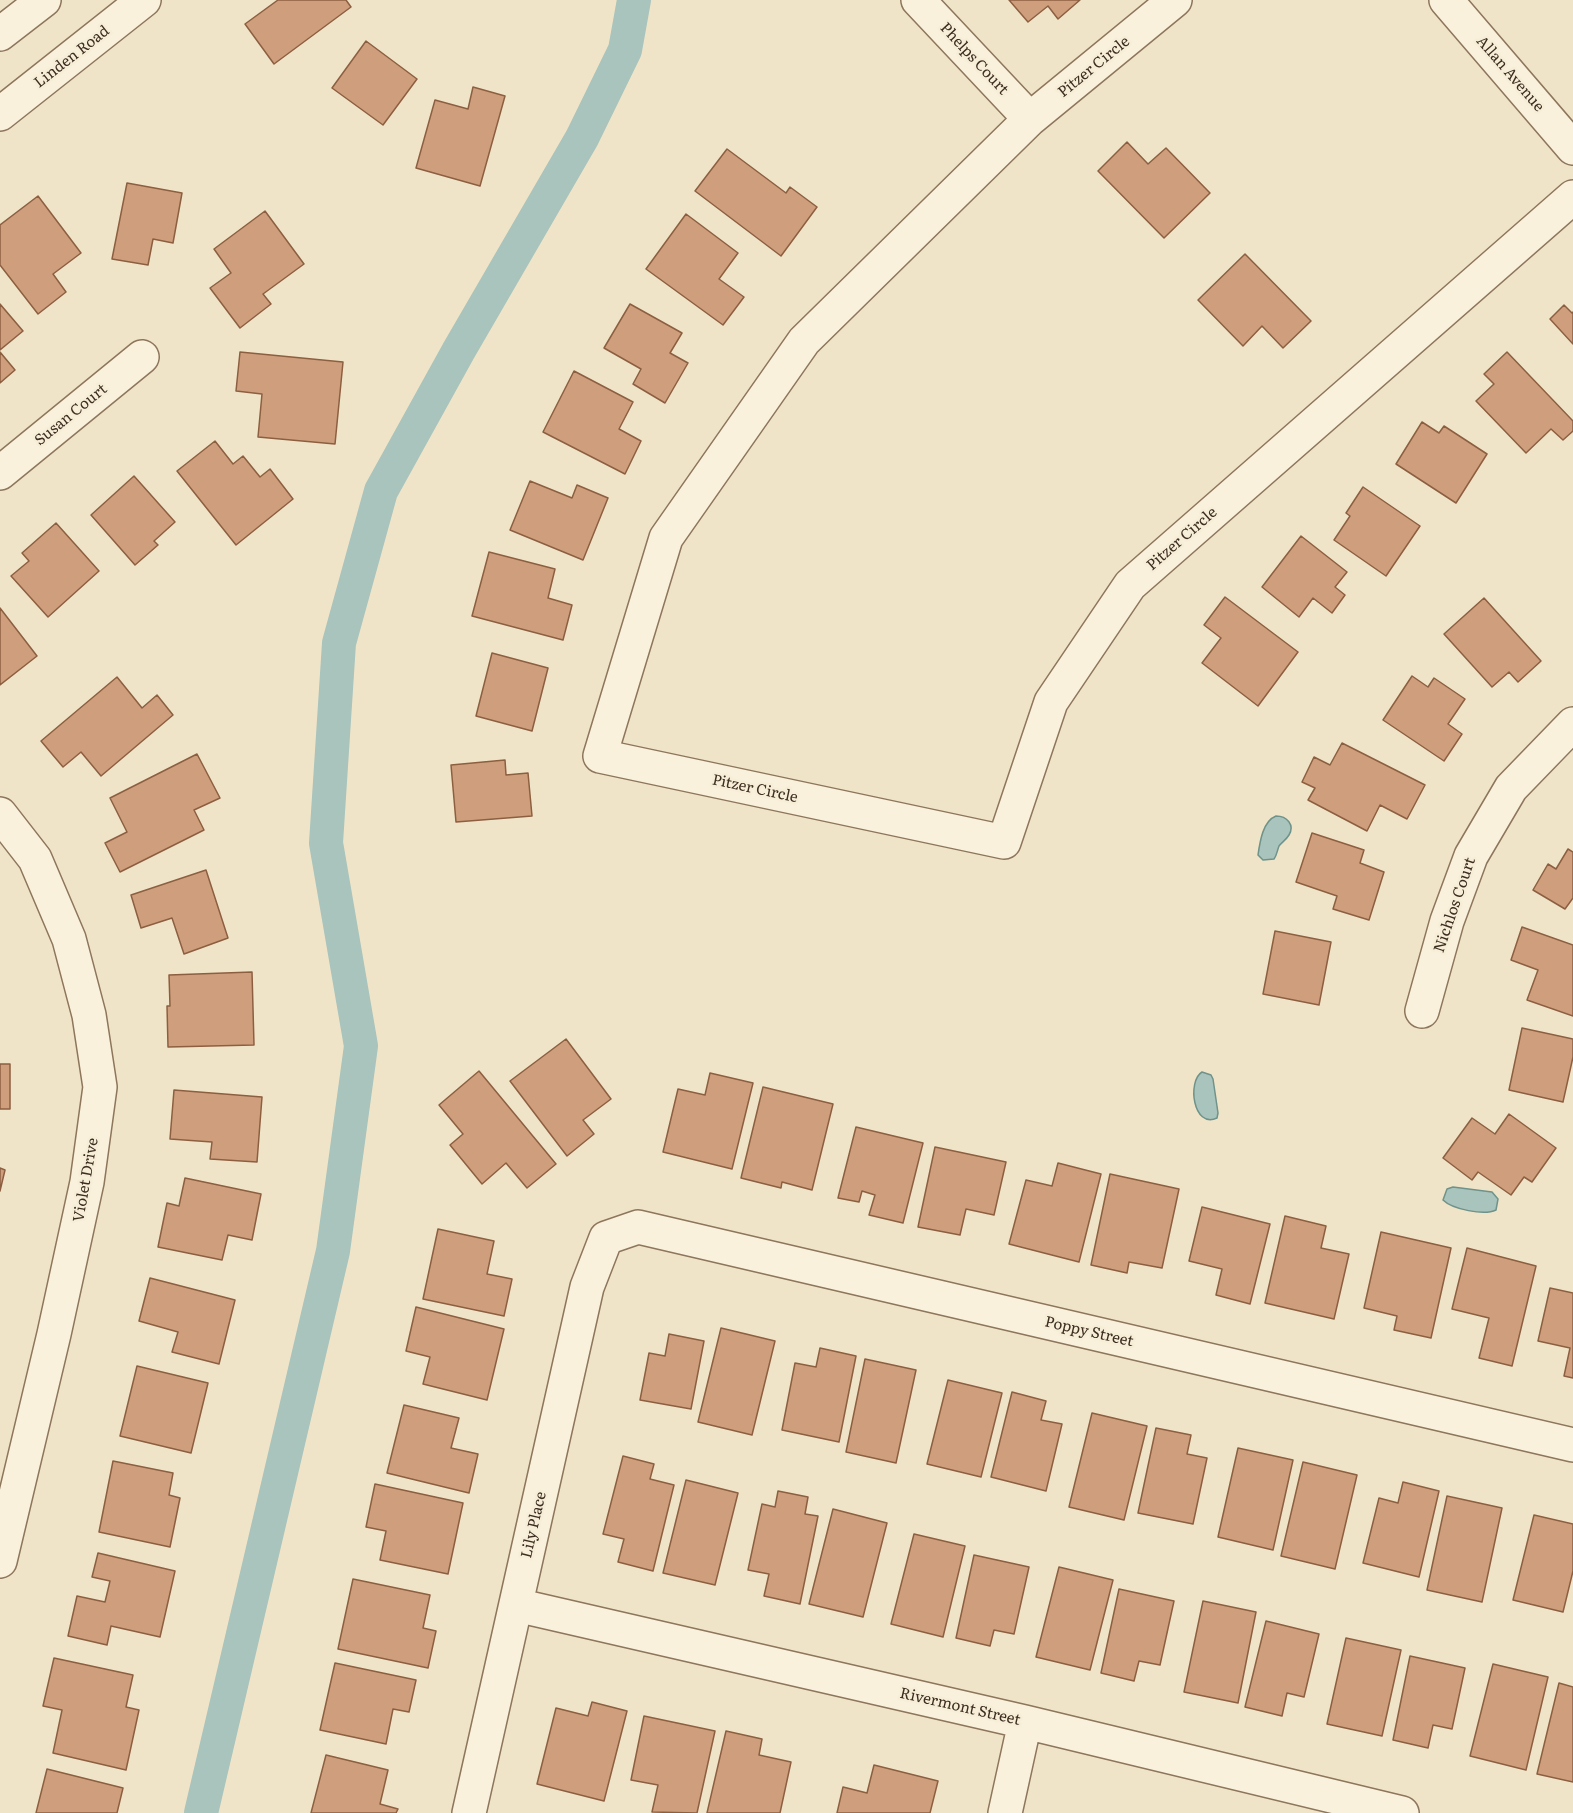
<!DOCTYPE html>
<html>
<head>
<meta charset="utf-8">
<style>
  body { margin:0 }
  canvas { display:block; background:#f0e4c8 }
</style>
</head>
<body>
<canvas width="1573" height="1813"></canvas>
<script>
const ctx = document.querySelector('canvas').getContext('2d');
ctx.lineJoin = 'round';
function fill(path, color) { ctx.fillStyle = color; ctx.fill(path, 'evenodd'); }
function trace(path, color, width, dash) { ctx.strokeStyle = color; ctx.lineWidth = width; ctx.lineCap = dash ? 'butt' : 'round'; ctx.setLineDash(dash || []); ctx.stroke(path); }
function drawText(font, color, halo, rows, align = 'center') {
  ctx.font = font + ' Literata,serif'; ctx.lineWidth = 5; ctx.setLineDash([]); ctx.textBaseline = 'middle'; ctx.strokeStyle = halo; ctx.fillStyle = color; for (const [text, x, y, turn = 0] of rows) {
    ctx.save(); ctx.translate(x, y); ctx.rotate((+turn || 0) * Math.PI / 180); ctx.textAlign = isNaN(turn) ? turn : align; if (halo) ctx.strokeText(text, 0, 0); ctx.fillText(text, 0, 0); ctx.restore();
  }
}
const water = new Path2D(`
  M1276 816C1287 816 1295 825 1289 835 1286 840 1282 842 1279 846 1277 851 1277 855 1274 859L1263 860 1258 855C1260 841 1263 821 1276 816Z
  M1202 1072 1211 1075 1213 1079 1218 1113 1217 1118C1193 1129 1187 1081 1202 1072Z
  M1453 1187 1492 1192 1498 1199 1496 1210C1484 1216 1452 1209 1443 1200L1447 1189Z`);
const canal = new Path2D(`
  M201 1813 333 1251 361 1046 326 843 339 643 381 491 459 350 582 138 625 50 634 0`);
const building = new Path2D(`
  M278 0H346L351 7 274 64 245 24Z
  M1009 0H1080L1058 19 1048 6 1028 22Z
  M366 41 417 79 383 125 332 88Z
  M473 87 505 96 480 186 416 168 435 100 468 109Z
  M1127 142 1148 164 1166 148 1210 193 1164 238 1098 171Z
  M727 149 786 193 790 187 817 207 781 256 695 191Z
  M127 183 182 193 173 243 153 239 148 265 112 259Z
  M38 196 81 253 53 274 66 292 38 314 0 265V225Z
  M265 211 304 264 263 294 271 304 240 328 210 288 231 273 214 249Z
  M686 214 738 253 719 279 744 297 723 325 646 269Z
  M1245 254 1311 321 1283 348 1262 326 1243 346 1198 300Z
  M0 304 23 331 0 350Z
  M630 304 682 333 670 353 688 363 665 403 633 384 641 369 604 348Z
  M1564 305 1572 313 1573 312V344L1550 319Z
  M0 352 15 370 0 383Z
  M240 352 343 362 335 444 258 437 262 394 236 391Z
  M1507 352 1573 421V431L1563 440 1551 429 1526 453 1476 401 1494 384 1484 374Z
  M574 371 633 402 619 429 641 441 625 474 543 432Z
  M1422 422 1439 433 1444 426 1487 454 1456 503 1396 464Z
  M215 441 233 464 243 456 260 477 270 469 293 499 236 545 177 471Z
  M134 476 175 522 154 541 158 545 135 565 91 515Z
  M530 481 572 498 577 485 608 498 583 560 510 530Z
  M1363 487 1420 526 1386 576 1334 540 1350 516 1346 513Z
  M56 523 99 571 48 617 11 576 29 561 22 553Z
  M1301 536 1347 572 1335 587 1345 595 1332 613 1313 598 1299 617 1262 587Z
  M489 552 555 569 548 598 572 605 563 640 472 616Z
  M1225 597 1298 652 1258 706 1202 663 1221 638 1204 625Z
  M1484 598 1541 661 1518 682 1509 672 1492 687 1444 634Z
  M0 608 37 656 0 685Z
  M492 653 548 668 532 731 476 716Z
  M1412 676 1428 687 1434 678 1465 699 1448 724 1462 734 1444 761 1383 720Z
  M117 677 142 708 157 695 173 715 101 776 81 752 63 767 41 741Z
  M1342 743 1425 785 1407 819 1380 805 1367 831 1308 800 1315 788 1302 782 1314 757 1330 765Z
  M197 754 220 798 194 810 204 830 120 872 105 843 127 832 110 798Z
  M505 760 506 775 528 773 532 816 456 822 451 765Z
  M1312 833 1364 850 1360 863 1384 872 1369 920 1333 909 1337 896 1296 882Z
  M1568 849 1573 852V898L1565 909 1533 890 1548 864 1556 869Z
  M206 870 228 938 184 954 172 918 141 928 131 895Z
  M1522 927 1573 945V1016L1527 1000 1538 970 1511 960Z
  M1275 931 1331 942 1319 1005 1263 994Z
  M252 972 254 1045 168 1047 167 1006H170L169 975Z
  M1522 1028 1573 1039V1057L1563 1102 1509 1090Z
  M566 1039 611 1099 583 1120 594 1134 567 1156 510 1081Z
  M0 1064H10V1109H0Z
  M479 1071 556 1164 527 1188 506 1163 482 1184 450 1145 463 1134 439 1105Z
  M710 1073 753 1083 732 1169 663 1152 678 1089 705 1095Z
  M763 1087 833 1104 812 1190 782 1182 781 1188 741 1178Z
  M174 1090 262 1097 257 1162 210 1159 212 1142 170 1139Z
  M1509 1114 1556 1148 1532 1182 1524 1177 1511 1195 1478 1172 1472 1180 1443 1158 1472 1118 1495 1134Z
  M856 1127 923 1143 903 1223 869 1215 875 1195 862 1191 859 1202 838 1198Z
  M935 1147 1006 1162 994 1215 966 1209 960 1235 918 1227Z
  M1058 1163 1101 1174 1079 1262 1009 1244 1026 1180 1052 1186Z
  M0 1168 5 1170 0 1191Z
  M1110 1174 1179 1189 1162 1268 1129 1262 1127 1273 1091 1265Z
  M185 1178 261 1194 252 1240 228 1235 222 1260 158 1247 167 1203 179 1206Z
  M1202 1207 1270 1224 1250 1304 1216 1295 1222 1269 1189 1261Z
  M1285 1216 1326 1226 1321 1248 1349 1254 1334 1319 1265 1303Z
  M438 1229 494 1241 487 1274 512 1279 504 1316 423 1299Z
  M1381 1232 1451 1248 1431 1338 1394 1330 1397 1316 1364 1308Z
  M1467 1248 1536 1266 1512 1366 1479 1358 1489 1318 1452 1309Z
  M150 1278 235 1300 219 1364 172 1352 178 1332 139 1321Z
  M1550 1288 1573 1293V1378L1564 1376 1570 1348 1538 1341Z
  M416 1307 504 1329 487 1400 423 1384 430 1357 406 1351Z
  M721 1328 775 1341 752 1435 698 1422Z
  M669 1334 704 1341 691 1409 640 1400 649 1353 665 1356Z
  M820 1348 856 1356 839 1442 782 1430 795 1363 816 1367Z
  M865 1359 916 1370 896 1463 846 1452Z
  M137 1366 208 1383 191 1453 120 1436Z
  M948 1380 1002 1393 981 1477 927 1464Z
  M1012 1392 1046 1401 1041 1420 1062 1424 1046 1491 991 1477Z
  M404 1405 459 1418 451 1448 478 1454 469 1493 387 1473Z
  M1092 1413 1147 1426 1124 1520 1069 1507Z
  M1156 1428 1191 1435 1187 1454 1207 1458 1193 1524 1138 1513Z
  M1238 1448 1293 1460 1273 1550 1218 1537Z
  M623 1456 654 1464 650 1479 674 1485 653 1571 618 1562 624 1539 603 1534Z
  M113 1461 173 1473 169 1495 180 1498 170 1547 99 1532Z
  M1303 1462 1357 1475 1335 1569 1281 1556Z
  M686 1480 738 1493 715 1585 663 1573Z
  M1403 1482 1439 1491 1419 1577 1363 1563 1379 1498 1398 1503Z
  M375 1484 463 1503 448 1574 380 1560 386 1531 366 1527Z
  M778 1491 808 1497 805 1514 818 1516 800 1604 764 1596 769 1574 748 1570 762 1504 775 1507Z
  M1447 1496 1502 1508 1482 1602 1427 1590Z
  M833 1509 887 1523 863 1617 809 1604Z
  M1534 1515 1573 1524V1571L1563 1612 1513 1600Z
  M914 1534 965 1546 943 1637 891 1624Z
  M98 1553 175 1571 160 1637 111 1626 107 1645 68 1636 77 1596 105 1602 110 1581 92 1577Z
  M974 1555 1029 1567 1014 1634 994 1630 990 1646 956 1638Z
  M1059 1567 1113 1580 1090 1670 1036 1657Z
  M353 1579 430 1595 423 1628 436 1631 428 1668 338 1649Z
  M1119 1589 1174 1601 1160 1665 1139 1661 1134 1681 1101 1673Z
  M1203 1601 1256 1612 1238 1703 1184 1692Z
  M1266 1621 1319 1634 1304 1697 1287 1693 1282 1716 1245 1707Z
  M1346 1638 1401 1650 1382 1736 1327 1724Z
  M1410 1656 1465 1668 1452 1729 1433 1725 1428 1748 1393 1740Z
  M54 1658 133 1675 126 1707 139 1710 126 1770 53 1753 62 1710 43 1706Z
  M335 1663 416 1680 409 1712 393 1709 386 1744 320 1730Z
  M1493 1664 1548 1677 1526 1770 1470 1756Z
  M1559 1683 1573 1687V1782L1537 1774Z
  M592 1702 627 1711 604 1801 537 1784 556 1708 588 1716Z
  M644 1716 715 1731 697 1813 652 1812 658 1785 631 1780Z
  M726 1731 762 1739 759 1755 791 1762 780 1813H707Z
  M326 1755 388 1770 380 1804 398 1809 396 1813H311Z
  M874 1765 938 1781 930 1813H837L843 1787 867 1793Z
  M47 1769 123 1788 117 1813H36Z`);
const minor = new Path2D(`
  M918 0 1030 119
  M1175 0 1030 119 804 341 666 538 600 756 1004 842 1051 702 1130 585 1573 197
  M1446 0 1573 148
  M0 34 44 0
  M0 114 144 0
  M0 473 142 357
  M0 814 35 859 69 939 89 1015 100 1087 87 1182 54 1334 0 1561
  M1422 1011 1447 921 1471 856 1511 788 1573 724
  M516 1605 1025 1722 1402 1813
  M469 1813 587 1287 606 1238 638 1227 1573 1445
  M1005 1813 1025 1722`);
const streetNames = [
  ["Linden Road",72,57,-38],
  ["Phelps Court",974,59,47],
  ["Pitzer Circle",1094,67,-39],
  ["Allan Avenue",1510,74,49],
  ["Susan Court",71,415,-39],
  ["Pitzer Circle",1182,539,-41],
  ["Pitzer Circle",755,789,12],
  ["Nichlos Court",1455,905,-71],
  ["Violet Drive",86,1180,-80],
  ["Poppy Street",1089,1332,13],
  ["Lily Place",534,1525,-77],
  ["Rivermont Street",960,1707,13]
];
fill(water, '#a9c4bc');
trace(water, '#6f938a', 1.5);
trace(canal, '#a9c4bc', 34);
fill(building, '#cf9f7d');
trace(building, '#8d5f41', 1.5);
trace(minor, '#8d765c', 36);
trace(minor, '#faf1dc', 33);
drawText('15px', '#3d2e20', '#f7eed8', streetNames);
</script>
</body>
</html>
